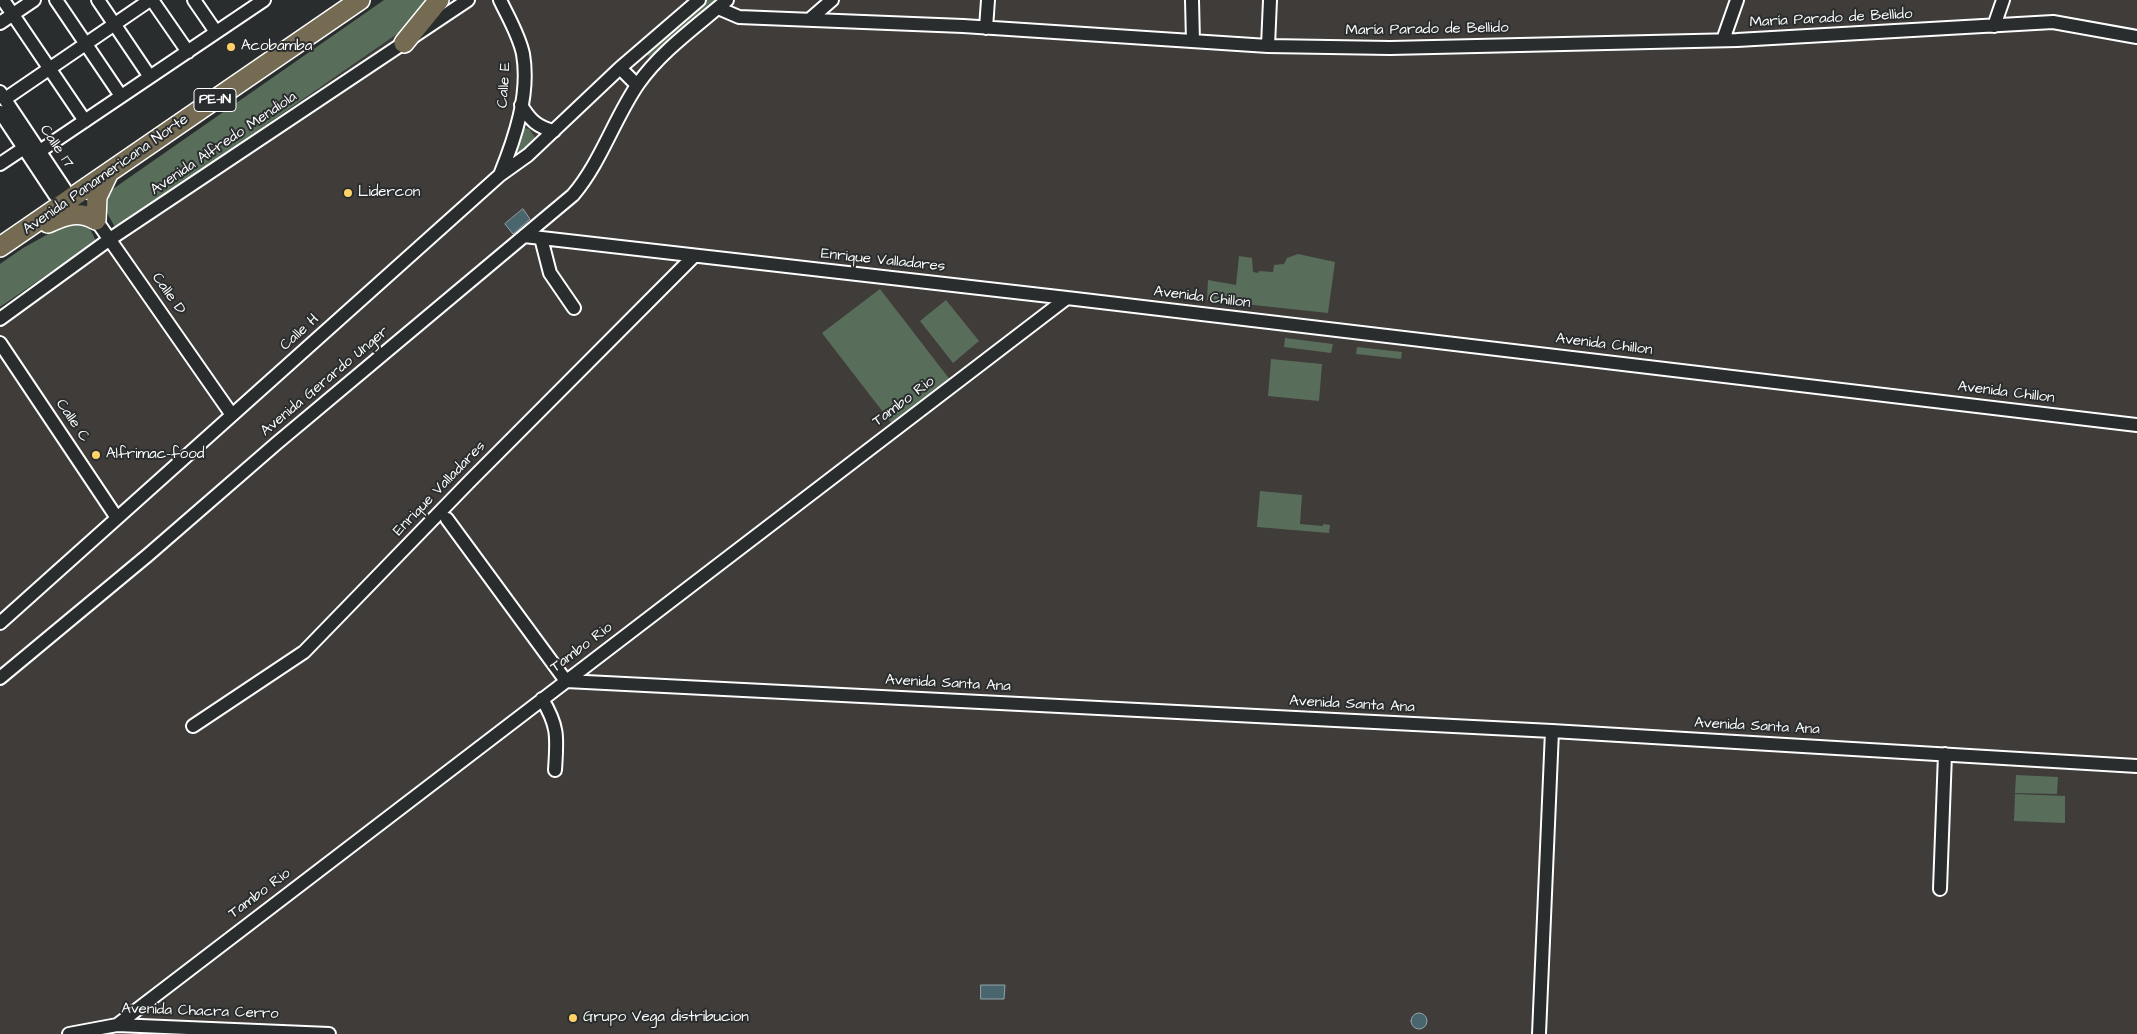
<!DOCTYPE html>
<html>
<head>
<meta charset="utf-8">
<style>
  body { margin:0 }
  canvas { display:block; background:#2a2d2e }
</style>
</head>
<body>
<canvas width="2137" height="1034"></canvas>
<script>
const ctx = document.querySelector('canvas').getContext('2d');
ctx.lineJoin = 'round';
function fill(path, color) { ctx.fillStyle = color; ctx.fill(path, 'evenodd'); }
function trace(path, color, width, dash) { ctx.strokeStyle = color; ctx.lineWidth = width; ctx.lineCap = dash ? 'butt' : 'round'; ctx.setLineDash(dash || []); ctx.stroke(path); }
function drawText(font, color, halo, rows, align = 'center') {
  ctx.font = font + ' "Architects Daughter",sans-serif'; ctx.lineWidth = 4; ctx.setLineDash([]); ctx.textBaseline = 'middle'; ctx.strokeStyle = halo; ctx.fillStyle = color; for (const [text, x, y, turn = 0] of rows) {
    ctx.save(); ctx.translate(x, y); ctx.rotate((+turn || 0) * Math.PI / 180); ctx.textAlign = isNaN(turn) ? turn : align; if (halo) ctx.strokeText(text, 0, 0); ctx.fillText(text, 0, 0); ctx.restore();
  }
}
const built = new Path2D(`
  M447 0H2137V1034H0V309Z`);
const green = new Path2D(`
  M384 0H434L423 16 116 229 106 211 110 191Z
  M705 0H716L651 58 646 53Z
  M524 128 529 129 536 139 512 162Z
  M70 222C87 225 89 225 96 241L0 307V264L23 248Z
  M1298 254 1335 262 1328 313 1207 300 1208 280 1236 285 1239 256 1252 258 1253 272 1258 273 1259 271 1273 272 1274 265 1284 264 1287 258Z
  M880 289 951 381 893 425 822 333Z
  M946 300 979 341 953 363 920 321Z
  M1285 338 1333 344 1331 353 1284 347Z
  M1357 347 1402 352 1401 359 1356 354Z
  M1271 359 1322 364 1319 401 1268 396Z
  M1260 491 1302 495 1300 524 1323 526V524L1330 525 1329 533 1257 527Z
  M2016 775 2058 777 2057 794 2015 793Z
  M2015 794 2065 796V823L2014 821Z`);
const water = new Path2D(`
  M523 209 530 219 513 234 505 224Z
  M981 985H1005L1004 999H981Z
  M1411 1021a8 8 0 1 1 16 0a8 8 0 1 1-16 0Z`);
const minor = new Path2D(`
  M3 0 85 121
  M56 0 121 96
  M98 0 150 77
  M152 0 188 52
  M194 0 216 32
  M500 0C508 17 519 35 523 54 530 94 515 138 500 175
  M1192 0 1193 41
  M718 8 739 17 963 26 1268 46 1390 48 1737 40 2053 22 2137 37
  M809 20 832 0
  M0 23 34 0
  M1994 26 2003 0
  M986 28 988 0
  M1723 40 1737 0
  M1268 46 1270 0
  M620 68 637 85
  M0 92 64 188 70 200
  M5 99 150 0
  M521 105C530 120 537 127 554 131
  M0 112 55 195 85 206 96 220 232 415
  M0 164 24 148 40 151 264 0
  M524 236 1067 298 2137 425
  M541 238 550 273 574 308
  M0 319 110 239 468 0
  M0 343 117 518
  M447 519 566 681 1552 731 2137 766
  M0 623 500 175 528 155 620 68 699 0
  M0 678 148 555 277 443 573 195C601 162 614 119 638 84 661 51 697 26 727 0
  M542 699C559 727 557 738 555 770
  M193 726 304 652 470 481 694 256
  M1940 889 1945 754
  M117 1025 1067 298
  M69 1034 117 1025 329 1034
  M1539 1034 1552 731`);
const highway = new Path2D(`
  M404 43 439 0
  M96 220 97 197 108 174
  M48 223C65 215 79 210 96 220
  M0 247 360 0`);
const markers = [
  [231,47,5,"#ffd166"],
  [348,193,5,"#ffd166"],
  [96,455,5,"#ffd166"],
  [573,1018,5,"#ffd166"]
];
const shields = [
  [215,100,42]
];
const shieldNames = [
  ["PE-1N",215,100]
];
const streetNames = [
  ["María Parado de Bellido",1831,19,-3],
  ["María Parado de Bellido",1427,30,-1],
  ["Calle E",505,85,-86],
  ["Avenida Alfredo Mendiola",224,144,-34],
  ["Calle 17",56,147,56],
  ["Avenida Panamericana Norte",106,175,-35],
  ["Enrique Valladares",883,261,6],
  ["Calle D",168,294,55],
  ["Avenida Chillon",1202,298,7],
  ["Calle H",300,333,-42],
  ["Avenida Chillon",1604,345,7],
  ["Avenida Gerardo Unger",325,382,-40],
  ["Avenida Chillon",2006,393,7],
  ["Tambo Rio",904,402,-37],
  ["Calle C",72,421,56],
  ["Enrique Valladares",440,489,-46],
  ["Tambo Rio",582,648,-37],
  ["Avenida Santa Ana",948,684,3],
  ["Avenida Santa Ana",1352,705,3],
  ["Avenida Santa Ana",1757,727,3],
  ["Tambo Rio",260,894,-37],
  ["Avenida Chacra Cerro",200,1012,2]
];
const poiNames = [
  ["Acobamba",241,47],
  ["Lidercon",358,193],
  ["Alfrimac-food",106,455],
  ["Grupo Vega distribucion",583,1018]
];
fill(built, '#3f3c3a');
fill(green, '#596e5a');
fill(water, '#49656d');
trace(water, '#92a3a7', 1);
trace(minor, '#fff', 16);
trace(highway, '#fff', 22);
trace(minor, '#2a2d2e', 12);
trace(highway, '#746b52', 19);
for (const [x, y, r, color] of markers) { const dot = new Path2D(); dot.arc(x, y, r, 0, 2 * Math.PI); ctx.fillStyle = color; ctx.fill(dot); trace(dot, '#2a2d2e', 2); }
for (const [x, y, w] of shields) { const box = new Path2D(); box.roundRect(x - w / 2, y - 11.5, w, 23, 4); ctx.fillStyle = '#2a2d2e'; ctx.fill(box); trace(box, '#fff', 1); }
drawText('bold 14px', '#fff', null, shieldNames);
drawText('15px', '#fff', '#2a2d2e', streetNames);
drawText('15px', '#fff', '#2a2d2e', poiNames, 'left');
</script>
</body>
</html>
